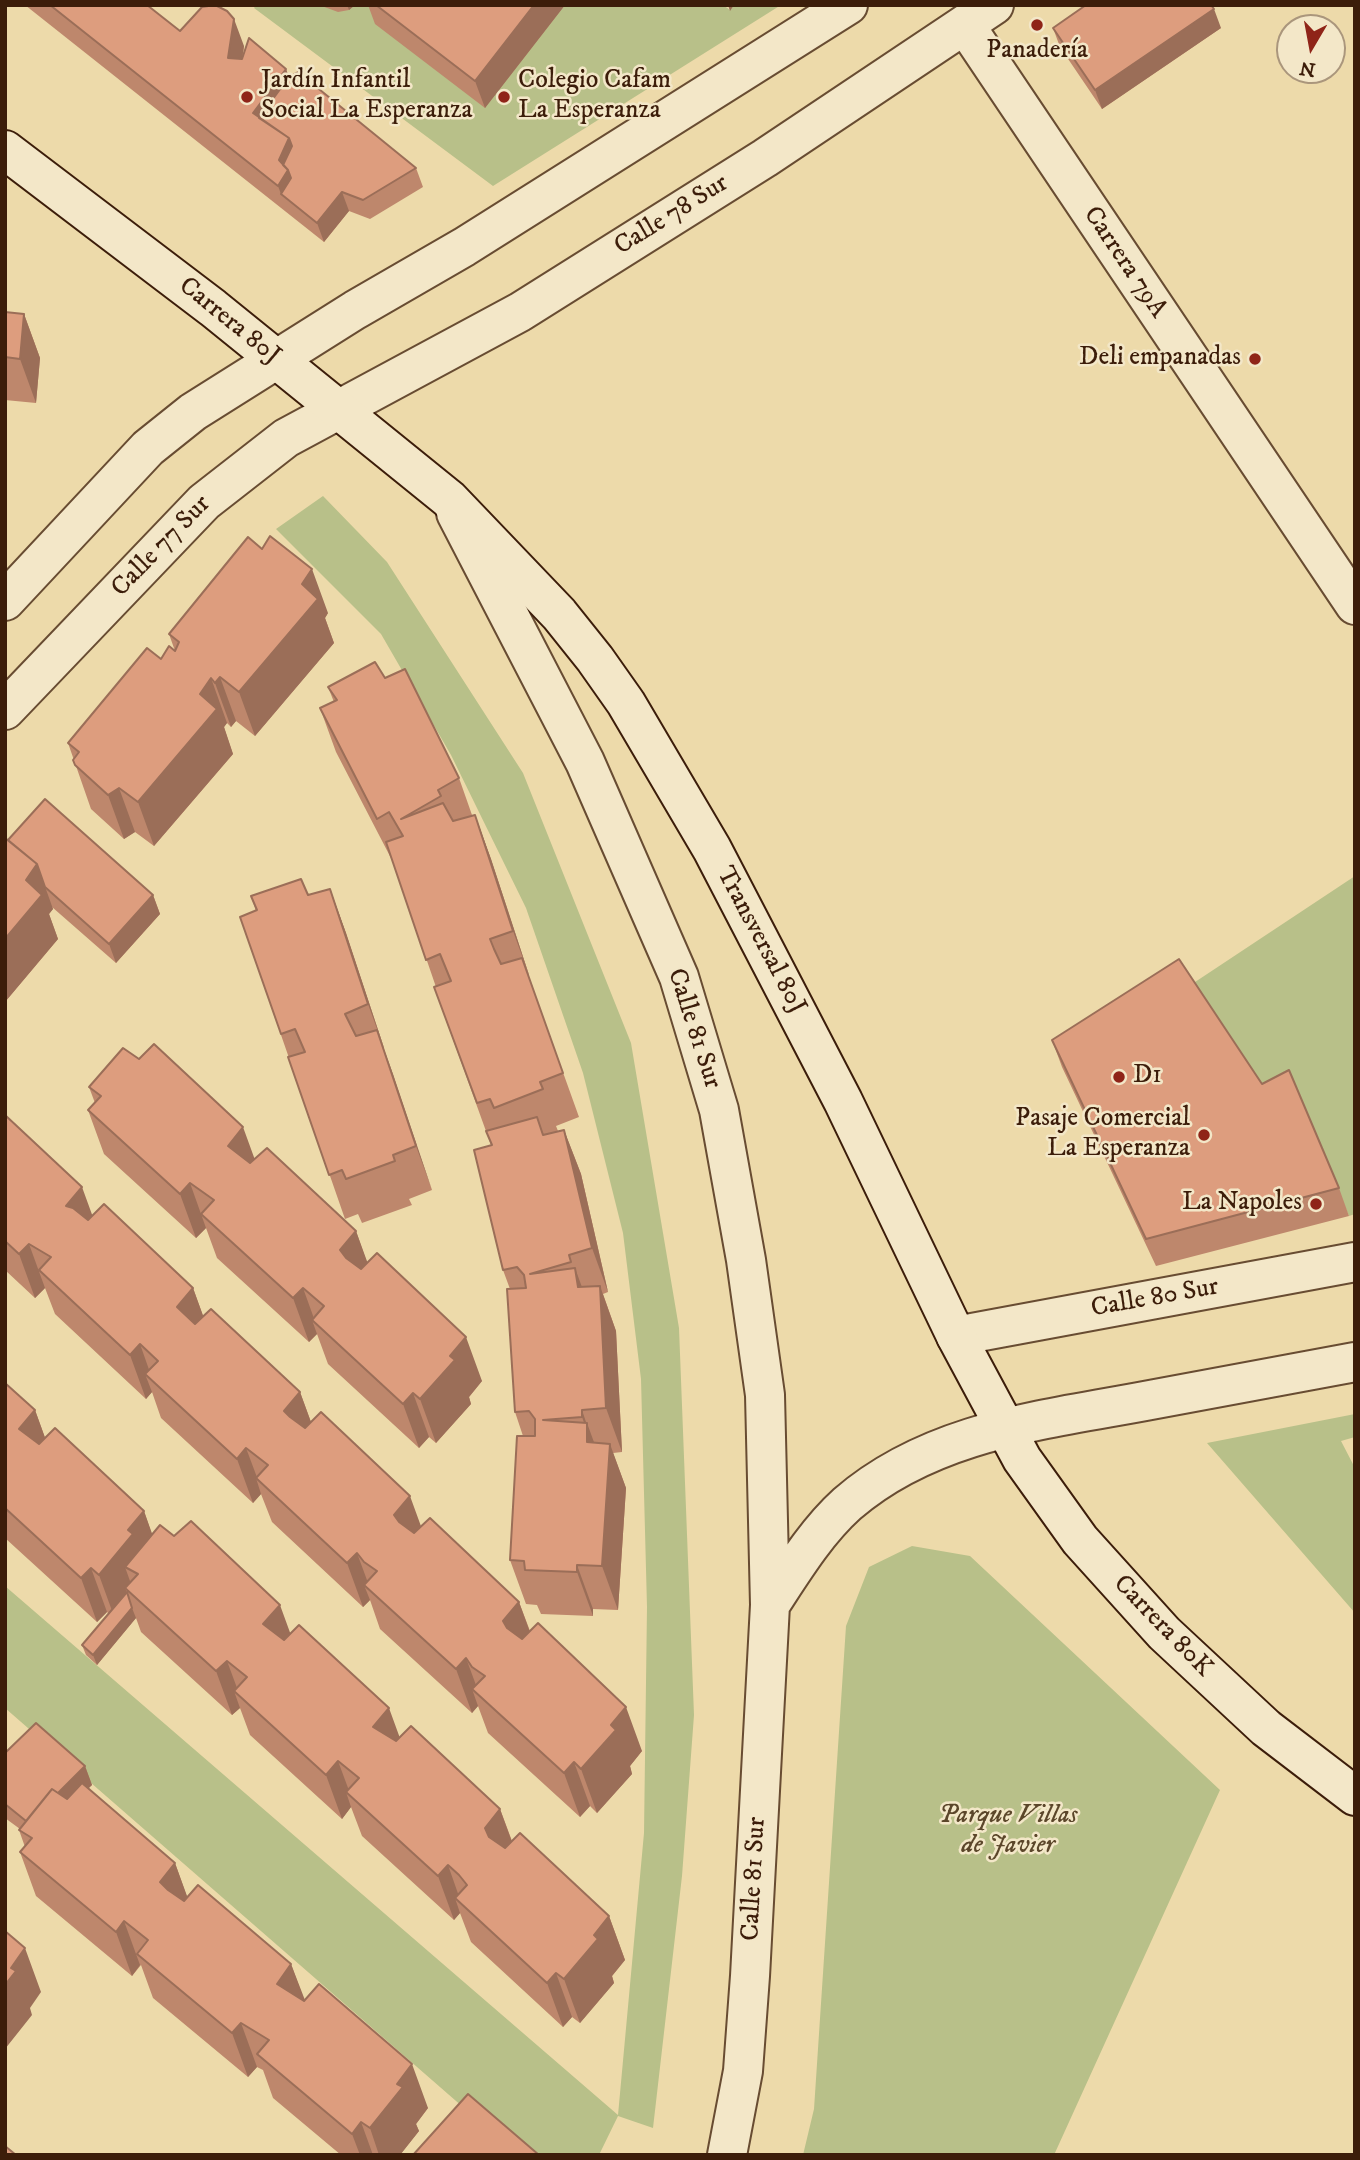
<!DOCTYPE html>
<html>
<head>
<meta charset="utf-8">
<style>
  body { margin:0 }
  #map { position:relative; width:1360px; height:2160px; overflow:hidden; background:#eddaaa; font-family:"IM FELL DW Pica",serif }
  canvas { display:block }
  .frame { position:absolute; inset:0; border:7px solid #3c1d0a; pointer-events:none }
  .north { position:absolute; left:1276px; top:14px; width:70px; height:70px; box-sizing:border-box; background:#f3e7c8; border:2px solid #aa967c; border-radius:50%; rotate:190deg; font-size:19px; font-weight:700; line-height:28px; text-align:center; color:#3c1d0a }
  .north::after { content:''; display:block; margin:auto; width:24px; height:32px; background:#8f2418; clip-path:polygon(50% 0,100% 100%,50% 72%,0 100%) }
</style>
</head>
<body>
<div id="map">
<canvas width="1360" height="2160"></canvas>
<div class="frame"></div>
<div class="north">N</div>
</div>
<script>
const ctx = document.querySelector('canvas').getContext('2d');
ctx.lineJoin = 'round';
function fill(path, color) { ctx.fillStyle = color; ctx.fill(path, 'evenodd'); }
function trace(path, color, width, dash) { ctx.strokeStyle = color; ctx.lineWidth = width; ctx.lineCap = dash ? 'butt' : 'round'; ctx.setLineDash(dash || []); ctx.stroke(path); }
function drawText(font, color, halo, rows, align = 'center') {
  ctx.font = font + ' "IM FELL DW Pica",serif'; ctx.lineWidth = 5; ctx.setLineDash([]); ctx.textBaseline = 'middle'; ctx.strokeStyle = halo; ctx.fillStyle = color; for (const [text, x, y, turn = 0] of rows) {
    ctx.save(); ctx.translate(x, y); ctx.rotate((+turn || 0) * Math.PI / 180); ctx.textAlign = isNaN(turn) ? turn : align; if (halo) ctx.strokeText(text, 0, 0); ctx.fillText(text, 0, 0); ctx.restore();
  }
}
const green = new Path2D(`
  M256 5H723L730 10 734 5H781L493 186 254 8Z
  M323 496 387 562 523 773 631 1043 679 1328 694 1715 682 1876 653 2128 618 2116 599 2155H518L5 1708V1586L618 2115 644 1833 647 1607 641 1379 623 1233 583 1073 526 908 451 755 381 634 276 529Z
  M1355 876V1214L1349 1216 1299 1098 1271 1112 1189 986Z
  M1355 1414V1437L1341 1441 1355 1468V1613L1207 1443Z
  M912 1546 970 1556 1220 1790 1054 2155H803L814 2109 846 1626 869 1567Z`);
const minor = new Path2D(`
  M965 25 1355 605`);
const tertiary = new Path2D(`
  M456 513 585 762 679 977 719 1110 746 1260 765 1395 770 1605 750 1976 743 2071 727 2155
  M5 601 148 448 193 412 355 310 464 247 848 5
  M5 710 204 502 286 438 520 312 765 158 994 5
  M956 1336 1355 1262
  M770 1605C793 1570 816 1532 847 1504 930 1432 1042 1420 1145 1401 1215 1388 1285 1375 1355 1362`);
const secondary = new Path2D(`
  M5 150 213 308 449 499 559 614 595 659 626 703 712 849 843 1101 956 1336 1022 1459 1080 1540 1164 1633 1266 1728 1355 1796`);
const wall = new Path2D(`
  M25 5H147L180 31 244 46 243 56 286 69 289 77 416 168 423 187 370 219 349 211 324 242Z
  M319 5H355L349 10 338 12Z
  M368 5H565L485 108 375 24Z
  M1053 28H1221L1102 109 1060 47Z
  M5 312 24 314 40 358 36 403 5 400Z
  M328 613 325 618 334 643 255 736 236 721 231 727 227 723 224 727 233 754 154 846 135 832 124 839 91 809 68 743 161 659 175 651 169 634Z
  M385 678 459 778 472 815H475L491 859 529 975H528L579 1117 556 1126 558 1131 564 1130 581 1174 608 1292 603 1294 616 1331 622 1452 613 1453 626 1488 618 1610 593 1609V1616L541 1614 537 1605 526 1604 510 1560 523 1436 515 1412 510 1289 503 1270 491 1145 434 987H436L393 862 336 752 320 708 334 702 328 687Z
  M5 838 8 840 153 895 160 914 116 963 52 907 53 909 49 914 58 939 5 1002Z
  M330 889 346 933 384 1048 383 1049 432 1190 409 1199 412 1205 362 1223 358 1214 345 1219 240 917 256 911 251 896 308 895Z
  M1052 1040 1262 1084 1339 1188 1349 1216 1156 1266 1062 1067Z
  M89 1087 255 1159 356 1231 367 1263 482 1381 469 1397 471 1404 436 1443 429 1437 419 1448 328 1364 317 1334 309 1342 217 1258 206 1228 196 1238 104 1154 88 1110 95 1103Z
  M5 1115 92 1216 193 1288 203 1316 300 1392 311 1422 421 1527 519 1602 530 1631 642 1751 630 1766 632 1774 597 1813 590 1806 580 1817 488 1733 478 1706 472 1713 380 1629 370 1600 363 1607 272 1522 261 1494 253 1503 161 1418 152 1392 146 1399 55 1314 45 1288 35 1298 5 1270Z
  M5 1383 35 1410 45 1438 144 1511 152 1535 290 1634 400 1738 500 1809 512 1841 609 1916 625 1960 612 1976 614 1983 580 2023 572 2017 563 2027 471 1942 460 1913 454 1920 362 1836 351 1807 342 1819 250 1735 240 1708 232 1715 141 1632 136 1618 97 1665 86 1655 82 1645 109 1614 107 1612 97 1622 5 1538Z
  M5 1753 85 1766 92 1785 88 1788 175 1863 187 1897 291 1964 304 2000 428 2108 416 2124 419 2131 400 2155H341L273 2098 263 2070 257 2067 248 2077 153 1998 141 1965 132 1976 36 1896 20 1852 25 1847 19 1830 20 1829 5 1818Z`);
const shadedWall = new Path2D(`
  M347 5H355L349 10Z
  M534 5H565L485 108 475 81Z
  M728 5H734L730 11Z
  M1214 9 1221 28 1102 109 1095 90Z
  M234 19 244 46 238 85 228 58Z
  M286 69 296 96 270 131 253 113Z
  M289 138 299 165 281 194 278 186 279 160Z
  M342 192 349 211 324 242 317 223Z
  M24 314 40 358 36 403 20 359Z
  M312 569 328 613 325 618 334 643 255 736 239 692 302 584Z
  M220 677 236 721 231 727 215 683Z
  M211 678 227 723 224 727 233 754 154 846 138 802 200 694Z
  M119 788 135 832 124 839 108 795Z
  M475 815 491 859 529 975 513 931Z
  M37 864 53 909 49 914 58 939 5 1002V939L26 880Z
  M330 889 346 933 384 1048 368 1004Z
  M153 895 160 914 116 963 109 944Z
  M377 1030 393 1074 432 1190 416 1146Z
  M243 1127 259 1171 228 1146Z
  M564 1130 581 1174 608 1292 592 1248Z
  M190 1183 206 1228 196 1238 180 1194Z
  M82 1187 98 1231 66 1206Z
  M356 1231 372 1275 356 1294 340 1250Z
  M29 1244 45 1288 35 1298 19 1254Z
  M575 1268 591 1312 578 1287Z
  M600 1286 616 1331 622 1452 606 1408Z
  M193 1288 209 1332 193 1351 177 1307Z
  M303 1288 316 1324 312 1320 317 1334 309 1342 293 1298Z
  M466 1337 482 1381 469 1397 471 1404 436 1443 420 1399 450 1356Z
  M140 1344 153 1381 145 1374 152 1392 146 1399 130 1355Z
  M300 1392 316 1436 300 1455 284 1411Z
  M413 1393 429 1437 419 1448 403 1404Z
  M35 1410 51 1454 19 1429Z
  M582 1410 587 1425V1423L603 1467 587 1442V1431L582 1417Z
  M610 1444 626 1488 618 1610 602 1566Z
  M246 1448 258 1480 256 1478 261 1494 253 1503 237 1459Z
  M410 1496 426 1540 410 1559 394 1515Z
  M144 1511 160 1556 138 1574 125 1567 135 1595 125 1588 130 1601 115 1619 99 1575 128 1530Z
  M357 1553 371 1591 364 1585 370 1600 363 1607 347 1563Z
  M577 1565 593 1609V1616L577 1572Z
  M91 1568 107 1612 97 1622 81 1578Z
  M519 1602 535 1646 519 1665 503 1621Z
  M280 1605 296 1649 279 1668 263 1624Z
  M132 1608 136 1618 97 1665 93 1655Z
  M466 1658 480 1696 472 1689 478 1706 472 1713 456 1669Z
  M227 1661 240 1696 234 1691 240 1708 232 1715 216 1671Z
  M626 1707 642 1751 630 1766 632 1774 597 1813 581 1769 611 1725Z
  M389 1708 405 1752 373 1727Z
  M338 1761 351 1796 346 1792 351 1807 342 1819 326 1775Z
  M574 1762 590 1806 580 1817 564 1773Z
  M85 1766 92 1785 35 1842 29 1823Z
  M500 1809 516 1853 501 1872 485 1828Z
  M175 1863 191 1907 176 1926 160 1882Z
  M448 1865 462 1905 455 1898 460 1913 454 1920 438 1876Z
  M609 1916 625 1960 612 1976 614 1983 580 2023 564 1979 594 1935Z
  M124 1921 140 1965 132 1976 116 1932Z
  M25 1948 41 1992 30 2008 32 2015 5 2049V1985L11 1968Z
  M291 1964 308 2008 277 1984Z
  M556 1973 572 2017 563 2027 547 1983Z
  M241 2023 257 2067 248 2077 232 2033Z
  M412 2064 428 2108 416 2124 419 2131 400 2155H379L370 2128 397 2084Z
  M361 2122 373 2155H360L352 2134Z`);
const building = new Path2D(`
  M50 5H147L180 31 202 7 215 5 227 11 234 19 228 58 242 59 249 38 286 69 253 113 289 138 279 160 288 170 278 186Z
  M376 5H534L475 81Z
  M1086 5H1211L1214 9 1095 90 1053 28Z
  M298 72 416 168 363 200 342 192 317 223 281 194 291 178 288 170 283 165 292 146 289 138 259 118 289 77Z
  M5 312 24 314 20 359 5 357Z
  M270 536 312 569 302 584 318 599 239 692 220 677 215 683 211 678 200 694 217 709 138 802 119 788 108 795 75 765 73 760 79 752 68 743 147 648 161 659 169 646 175 651 179 642 169 634 248 537 262 549Z
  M375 662 385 678 405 669 459 778 438 790 441 796 401 819 443 803 453 821 475 815 513 931 490 939 494 949 501 964 522 958 563 1073 540 1082 543 1089 494 1108 490 1099 477 1103 434 987 451 981 440 954 426 960 386 842 403 836 389 812 377 819 320 708 337 700 328 687Z
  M45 799 153 895 109 944 45 887 37 864 8 840Z
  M5 838 37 864 26 880 42 895 5 939Z
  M301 879 308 895 330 889 368 1004 345 1014 356 1036 377 1030 416 1146 393 1155 395 1161 346 1179 342 1170 329 1175 288 1057 305 1052 295 1029 281 1034 240 917 257 910 251 896Z
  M1179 959 1262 1084 1289 1070 1339 1188 1146 1239 1052 1040Z
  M154 1044 243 1127 228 1146 250 1163 267 1148 356 1231 340 1250 346 1258 361 1269 377 1253 466 1337 450 1356 455 1360 420 1399 413 1393 403 1404 312 1320 324 1306 303 1288 293 1298 201 1214 214 1200 190 1183 180 1194 88 1110 101 1096 89 1087 123 1048 139 1059Z
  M5 1115 82 1187 66 1206 73 1208 88 1220 104 1204 193 1288 177 1307 195 1324 211 1309 300 1392 284 1411 290 1417 305 1428 321 1412 410 1496 394 1515 399 1522 414 1533 430 1518 519 1602 503 1621 507 1628 522 1639 538 1623 626 1707 611 1725 616 1730 581 1769 574 1762 564 1773 472 1689 485 1676 472 1667 466 1658 456 1669 364 1585 377 1571 364 1562 357 1553 347 1563 256 1478 268 1465 246 1448 237 1459 145 1374 158 1361 140 1344 130 1355 39 1270 51 1257 29 1244 19 1254 5 1241Z
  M537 1117 543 1135 564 1130 592 1248 569 1255 571 1262 530 1274 575 1268 578 1287 600 1286 606 1408 582 1410V1417L543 1420 587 1423V1442L610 1444 602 1566 577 1565V1572L525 1570 524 1561 510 1560 517 1436H535V1419L529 1411 515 1412 507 1289 526 1288 524 1275 517 1267 503 1270 474 1150 492 1145 486 1131Z
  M5 1383 35 1410 19 1429 39 1444 55 1428 144 1511 128 1530 133 1534 99 1575 91 1568 81 1578 5 1508Z
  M191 1521 280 1605 263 1624 284 1640 299 1625 389 1708 373 1727 396 1741 411 1726 500 1809 485 1828 489 1837 505 1848 520 1833 609 1916 594 1935 598 1939 564 1979 556 1973 547 1983 455 1898 467 1885 459 1875 448 1865 438 1876 346 1792 359 1778 338 1761 326 1775 234 1691 247 1677 227 1661 216 1671 125 1588 138 1574 125 1567 160 1525 174 1536Z
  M127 1592 132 1608 93 1655 82 1645Z
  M36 1723 85 1766 58 1793 52 1789 26 1821 5 1804V1753Z
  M82 1783 175 1863 160 1882 168 1890 184 1901 198 1885 291 1964 277 1984 304 2001 319 1984 412 2064 397 2084 403 2087 370 2128 361 2122 352 2134 257 2054 269 2040 241 2023 232 2033 137 1954 148 1940 124 1921 116 1932 20 1852 32 1838 19 1830 52 1789 67 1799Z
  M5 1931 25 1948 11 1968 16 1971 5 1985Z
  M468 2094 539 2155H413Z
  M5 2146 16 2155H5Z`);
const markers = [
  [1037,25,7,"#8f2418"],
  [247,97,7,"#8f2418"],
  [504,97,7,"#8f2418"],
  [1255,359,7,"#8f2418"],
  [1119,1077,7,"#8f2418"],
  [1204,1135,7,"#8f2418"],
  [1316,1204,7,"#8f2418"]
];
const poiNames = [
  ["Panadería",1037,52,"center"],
  ["Jardín Infantil",261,82],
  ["Social La Esperanza",261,112],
  ["Colegio Cafam",518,82],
  ["La Esperanza",518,112],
  ["Deli empanadas",1241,359,"right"],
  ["D1",1133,1077],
  ["Pasaje Comercial",1190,1120,"right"],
  ["La Esperanza",1190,1150,"right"],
  ["La Napoles",1302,1204,"right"]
];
const streetNames = [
  ["Calle 78 Sur",672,216,-32],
  ["Carrera 79A",1124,263,56],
  ["Carrera 80J",229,322,39],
  ["Calle 77 Sur",162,547,-46],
  ["Transversal 80J",760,941,62],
  ["Calle 81 Sur",693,1029,72],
  ["Calle 80 Sur",1155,1299,-10],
  ["Carrera 80K",1162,1627,46],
  ["Calle 81 Sur",755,1879,-87]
];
const parkNames = [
  ["Parque Villas",1008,1817],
  ["de Javier",1008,1847]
];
fill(green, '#b8c089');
trace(minor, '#684c32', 42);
trace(tertiary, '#684c32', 42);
trace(secondary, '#3c1d0a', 42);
trace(minor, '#f3e7c8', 38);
trace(tertiary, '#f3e7c8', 38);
trace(secondary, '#f3e7c8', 38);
fill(wall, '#be876c');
fill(shadedWall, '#9b6e58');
fill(building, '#dd9d7e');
trace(building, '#9b6e58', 2);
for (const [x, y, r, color] of markers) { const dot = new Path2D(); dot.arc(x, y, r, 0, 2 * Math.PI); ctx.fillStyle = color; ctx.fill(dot); trace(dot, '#f3e7c8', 2.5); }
drawText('26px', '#3c1d0a', '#f3e7c8', poiNames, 'left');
drawText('26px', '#3c1d0a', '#f3e7c8', streetNames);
drawText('italic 26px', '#5b462a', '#f3e7c8', parkNames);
</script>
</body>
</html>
